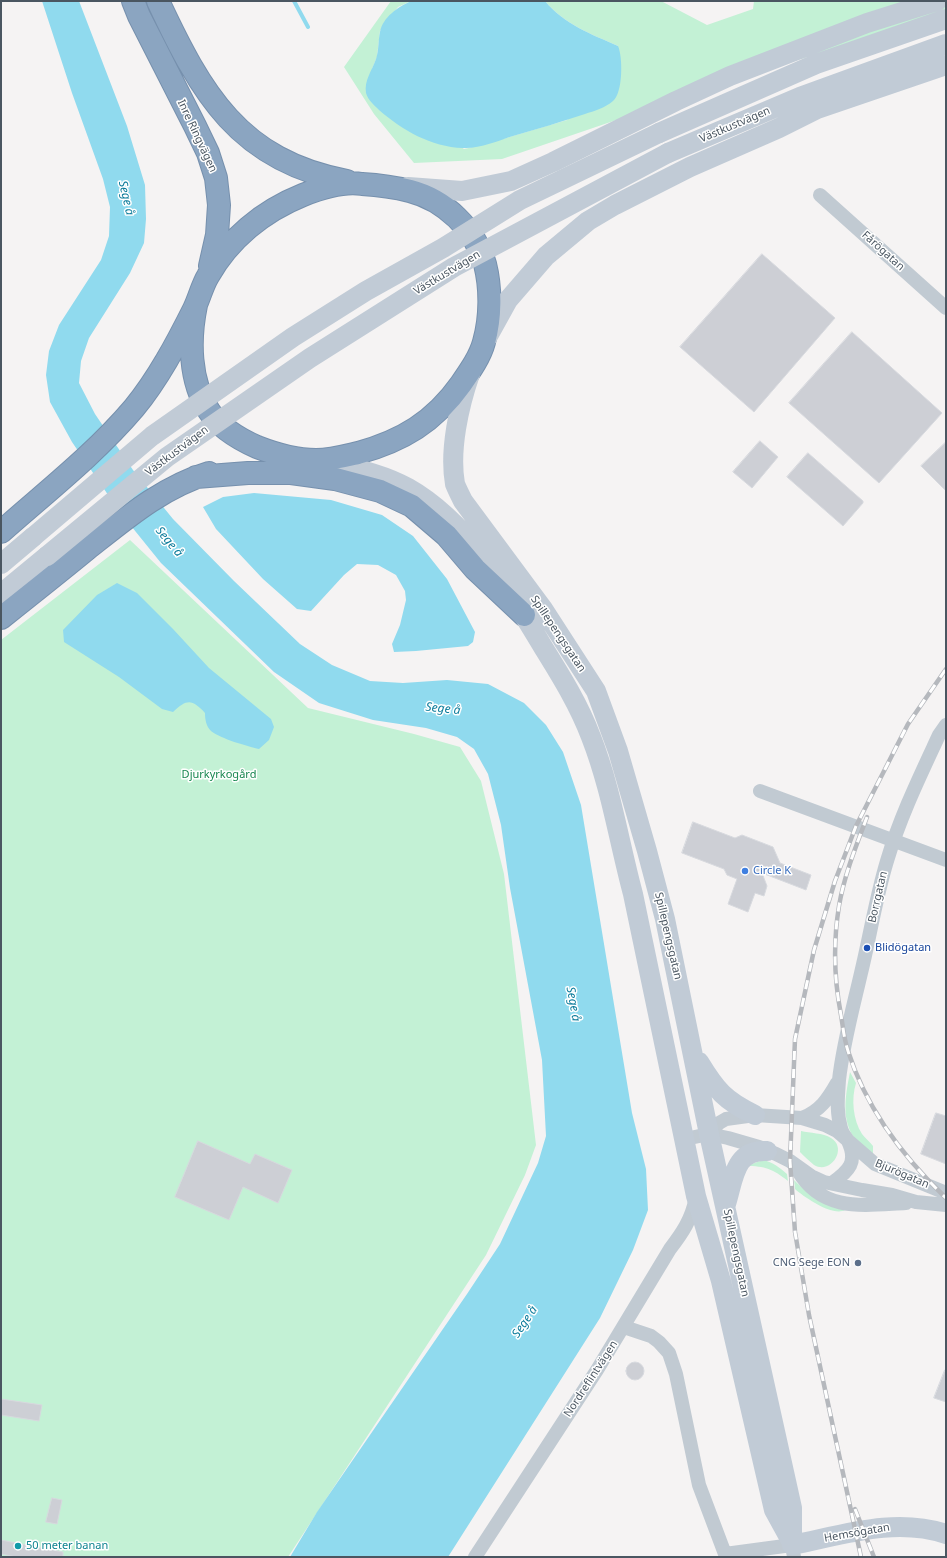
<!DOCTYPE html>
<html>
<head>
<meta charset="utf-8">
<style>
  body { margin:0 }
  #map { position:relative; width:947px; height:1558px; overflow:hidden; background:#f5f3f3; font-family:"Noto Sans",sans-serif }
  canvas { display:block }
  .frame { position:absolute; inset:0; border:2px solid #4a5661; pointer-events:none }
</style>
</head>
<body>
<div id="map">
<canvas width="947" height="1558"></canvas>
<div class="frame"></div>
</div>
<script>
const ctx = document.querySelector('canvas').getContext('2d');
ctx.lineJoin = 'round';
function fill(path, color) { ctx.fillStyle = color; ctx.fill(path, 'evenodd'); }
function trace(path, color, width, dash) { ctx.strokeStyle = color; ctx.lineWidth = width; ctx.lineCap = dash ? 'butt' : 'round'; ctx.setLineDash(dash || []); ctx.stroke(path); }
function drawText(font, color, halo, rows, align = 'center') {
  ctx.font = font + ' "Noto Sans",sans-serif'; ctx.lineWidth = 3; ctx.setLineDash([]); ctx.textBaseline = 'middle'; ctx.strokeStyle = halo; ctx.fillStyle = color; for (const [text, x, y, turn = 0] of rows) {
    ctx.save(); ctx.translate(x, y); ctx.rotate((+turn || 0) * Math.PI / 180); ctx.textAlign = isNaN(turn) ? turn : align; if (halo) ctx.strokeText(text, 0, 0); ctx.fillText(text, 0, 0); ctx.restore();
  }
}
const green = new Path2D(`
  M391 1H411L398 7 380 31 377 57 372 69 464 149 482 145 567 120 618 46C591 34 564 24 545 1H661L707 25 753 9 754 1H946V13L722 84 502 159 414 163 374 114 344 67Z
  M130 540 308 708 414 734 460 747 481 781 504 874 536 1145 525 1175 486 1255 288 1557H1V640Z
  M850 1072 856 1083C851 1099 853 1120 862 1134 865 1138 870 1142 873 1146V1156C867 1150 859 1144 853 1136 841 1117 846 1093 850 1072Z
  M801 1131C810 1133 823 1133 831 1138 848 1148 831 1175 814 1165 809 1161 804 1156 800 1152Z
  M763 1160C773 1162 780 1168 787 1174L788 1181C773 1169 765 1166 746 1166Z
  M794 1180C812 1198 823 1201 845 1210 833 1217 804 1197 795 1189Z`);
const water = new Path2D(`
  M42 1H79L127 126 145 185 146 219 144 243 130 273 89 338 81 361 79 383 95 414 133 470 173 519 234 581 300 644 332 665 370 681 403 683 447 680 488 684 524 703 546 725 563 752 581 805 632 1113 646 1169 648 1210 633 1250 600 1318 448 1557H290L317 1512 467 1294 500 1244 538 1163 546 1136 542 1060 510 888 501 825 488 774 474 749 457 737 426 728 373 720 319 703 274 672 161 563 119 511 72 442 50 402 46 375 49 351 59 325 101 260 109 236 110 207 103 179 72 93Z
  M411 1H545C564 24 591 34 618 46 623 57 623 93 613 101 605 108 594 111 585 114 561 122 537 129 513 136 497 141 479 149 463 148 431 147 402 130 379 110 374 105 368 100 366 93 364 80 372 71 376 59 379 50 378 41 380 32 383 17 398 7 411 1Z
  M254 493 331 500 382 515 413 536 447 579 475 632 473 642 468 646 416 651 394 652 392 644 400 625 406 600 405 591 396 575 378 565 357 564 344 575 311 611 297 609 263 579 216 529 203 507 223 497Z
  M117 583 137 593 173 629 209 668 271 719 274 727 269 740 259 749C247 746 221 739 211 731 206 726 205 719 205 713 192 699 187 699 173 712L162 709 119 677 64 642 63 630 97 595Z`);
const stream = new Path2D(`
  M294 1 308 27`);
const building = new Path2D(`
  M762 254 835 318 754 412 680 347Z
  M852 332 942 413 879 483 789 403Z
  M760 441 778 457 752 488 733 472Z
  M946 442V491L921 466Z
  M808 453 863 501V503L843 526 787 477Z
  M693 822 735 838 742 835 773 847 780 863 811 875 806 890 762 873 767 886 764 896 755 893 748 912 728 904 737 879 727 875 724 869 682 853Z
  M936 1113 946 1116V1164L921 1154Z
  M198 1141 250 1164 255 1154 292 1170 278 1203 243 1187 229 1220 175 1197Z
  M626 1371a9 9 0 1 1 18 0a9 9 0 1 1-18 0Z
  M945 1370H946V1402L934 1398Z
  M1 1399 42 1405 39 1421 1 1415Z
  M52 1498 62 1500 57 1524 46 1522Z
  M1 1540 63 1552V1557H17L1 1554Z`);
const street = new Path2D(`
  M820 195 946 308
  M760 791 946 860
  M802 1118C820 1111 828 1099 837 1083
  M709 1134 719 1123 726 1119 755 1115 802 1118 825 1125 837 1131 875 1164 946 1193
  M685 1139 709 1134 728 1138 759 1147 776 1154 790 1161 811 1176 824 1182 862 1190 892 1195 916 1202 946 1205
  M798 1171C823 1213 865 1205 906 1203
  M832 1183C849 1171 858 1162 848 1141 846 1137 842 1133 841 1128 836 1112 838 1096 839 1080 843 1044 853 1008 861 973 870 936 876 897 887 861 900 817 920 776 939 735L946 725
  M624 1327 651 1336 659 1342 669 1353 676 1374 699 1485 725 1554 792 1545 794 1557
  M475 1557 597 1370 670 1249C683 1232 691 1220 696 1198`);
const secondary = new Path2D(`
  M659 133 816 64 946 19
  M668 153 800 97 946 44
  M408 187 462 191 511 181 553 162 676 101 730 76 867 23 937 1
  M487 338 508 300 546 256 588 221 615 205 690 167 779 128 817 109 946 65
  M470 374C459 406 449 450 455 484 457 489 460 495 463 501L543 609 596 691 618 751 647 851 665 919 709 1134 792 1508V1545
  M321 461C348 466 384 474 408 488 465 520 510 591 543 647 561 676 579 705 591 737 611 788 619 842 633 894L696 1196 721 1281 774 1510 791 1541
  M1 564 33 537
  M1 594 47 556
  M699 1062C716 1090 725 1101 755 1115
  M726 1204C734 1179 734 1149 767 1151
  M792 1545C843 1535 895 1517 946 1534`);
const highway = new Path2D(`
  M133 1 139 16 195 126 208 153 216 178 219 205 217 235 210 266
  M158 1C201 93 239 161 347 181
  M196 477 248 473H291L335 479 380 491 412 506 446 535 475 569 524 615
  M1 532C46 492 95 454 134 408 158 379 177 343 194 309 199 299 202 286 208 276 229 239 263 211 303 195 321 188 343 181 362 184 378 185 394 187 410 191 445 200 475 229 485 264 491 288 491 317 484 342 480 357 470 371 461 384 434 422 402 441 358 453 345 456 330 460 316 460 296 460 275 454 257 447 239 439 220 428 209 411 189 381 189 339 196 305
  M1 618C30 595 59 572 87 549 125 519 162 487 209 473`);
const rail = new Path2D(`
  M867 817C856 846 844 876 839 906 833 943 834 979 841 1015 843 1027 844 1039 848 1051 866 1108 903 1157 946 1198
  M855 1509 874 1557
  M861 1557 809 1315 795 1232 790 1161 795 1039 814 950 835 881 856 826 908 724 946 669`);
const secondaryBridge = new Path2D(`
  M33 537 152 436 293 337 366 291 443 248 520 200 659 133
  M47 556 167 457 310 358 454 267 668 153`);
const markers = [
  [745,871,4,"#3f7fe0"],
  [867,948,4,"#1a4fb4"],
  [858,1263,4,"#5c6f8a"],
  [18,1546,4,"#0f9aa8"]
];
const streetNames = [
  ["Västkustvägen",735,125,-23],
  ["Inre Ringvägen",197,136,65],
  ["Fårögatan",883,251,42],
  ["Västkustvägen",447,273,-31],
  ["Västkustvägen",177,451,-37],
  ["Spillepengsgatan",558,634,56],
  ["Borrgatan",878,897,-77],
  ["Spillepengsgatan",668,936,77],
  ["Bjurögatan",902,1174,23],
  ["Spillepengsgatan",736,1253,78],
  ["Nordreflintvägen",591,1379,-57],
  ["Hemsögatan",857,1533,-10]
];
const parkNames = [
  ["Djurkyrkogård",219,775]
];
const shopNames = [
  ["Circle K",753,871]
];
const transitNames = [
  ["Blidögatan",875,948]
];
const serviceNames = [
  ["CNG Sege EON",850,1263]
];
const cultureNames = [
  ["50 meter banan",26,1546]
];
const waterNames = [
  ["Sege å",126,198,77],
  ["Sege å",169,542,50],
  ["Sege å",443,709,6],
  ["Sege å",573,1004,80],
  ["Sege å",525,1322,-56]
];
fill(green, '#c3f1d5');
fill(water, '#90daee');
trace(stream, '#90daee', 4);
fill(building, '#cdcfd5');
trace(building, '#d7d9de', 1);
trace(highway, '#7690ad', 24);
trace(street, '#c1cad2', 14);
trace(secondary, '#c1cbd6', 20);
trace(highway, '#8ba5c1', 22);
trace(rail, '#b5b8bd', 4.5);
trace(rail, '#fff', 3, [9]);
trace(secondaryBridge, '#c1cbd6', 20);
for (const [x, y, r, color] of markers) { const dot = new Path2D(); dot.arc(x, y, r, 0, 2 * Math.PI); ctx.fillStyle = color; ctx.fill(dot); trace(dot, '#fff', 1.5); }
drawText('11px', '#4a5661', '#fff', streetNames);
drawText('11px', '#17864f', '#fff', parkNames);
drawText('11px', '#366cbe', '#fff', shopNames, 'left');
drawText('11px', '#164399', '#fff', transitNames, 'left');
drawText('11px', '#4e5e75', '#fff', serviceNames, 'right');
drawText('11px', '#0d838f', '#fff', cultureNames, 'left');
drawText('italic 12px', '#0c7c9b', '#fff', waterNames);
</script>
</body>
</html>
